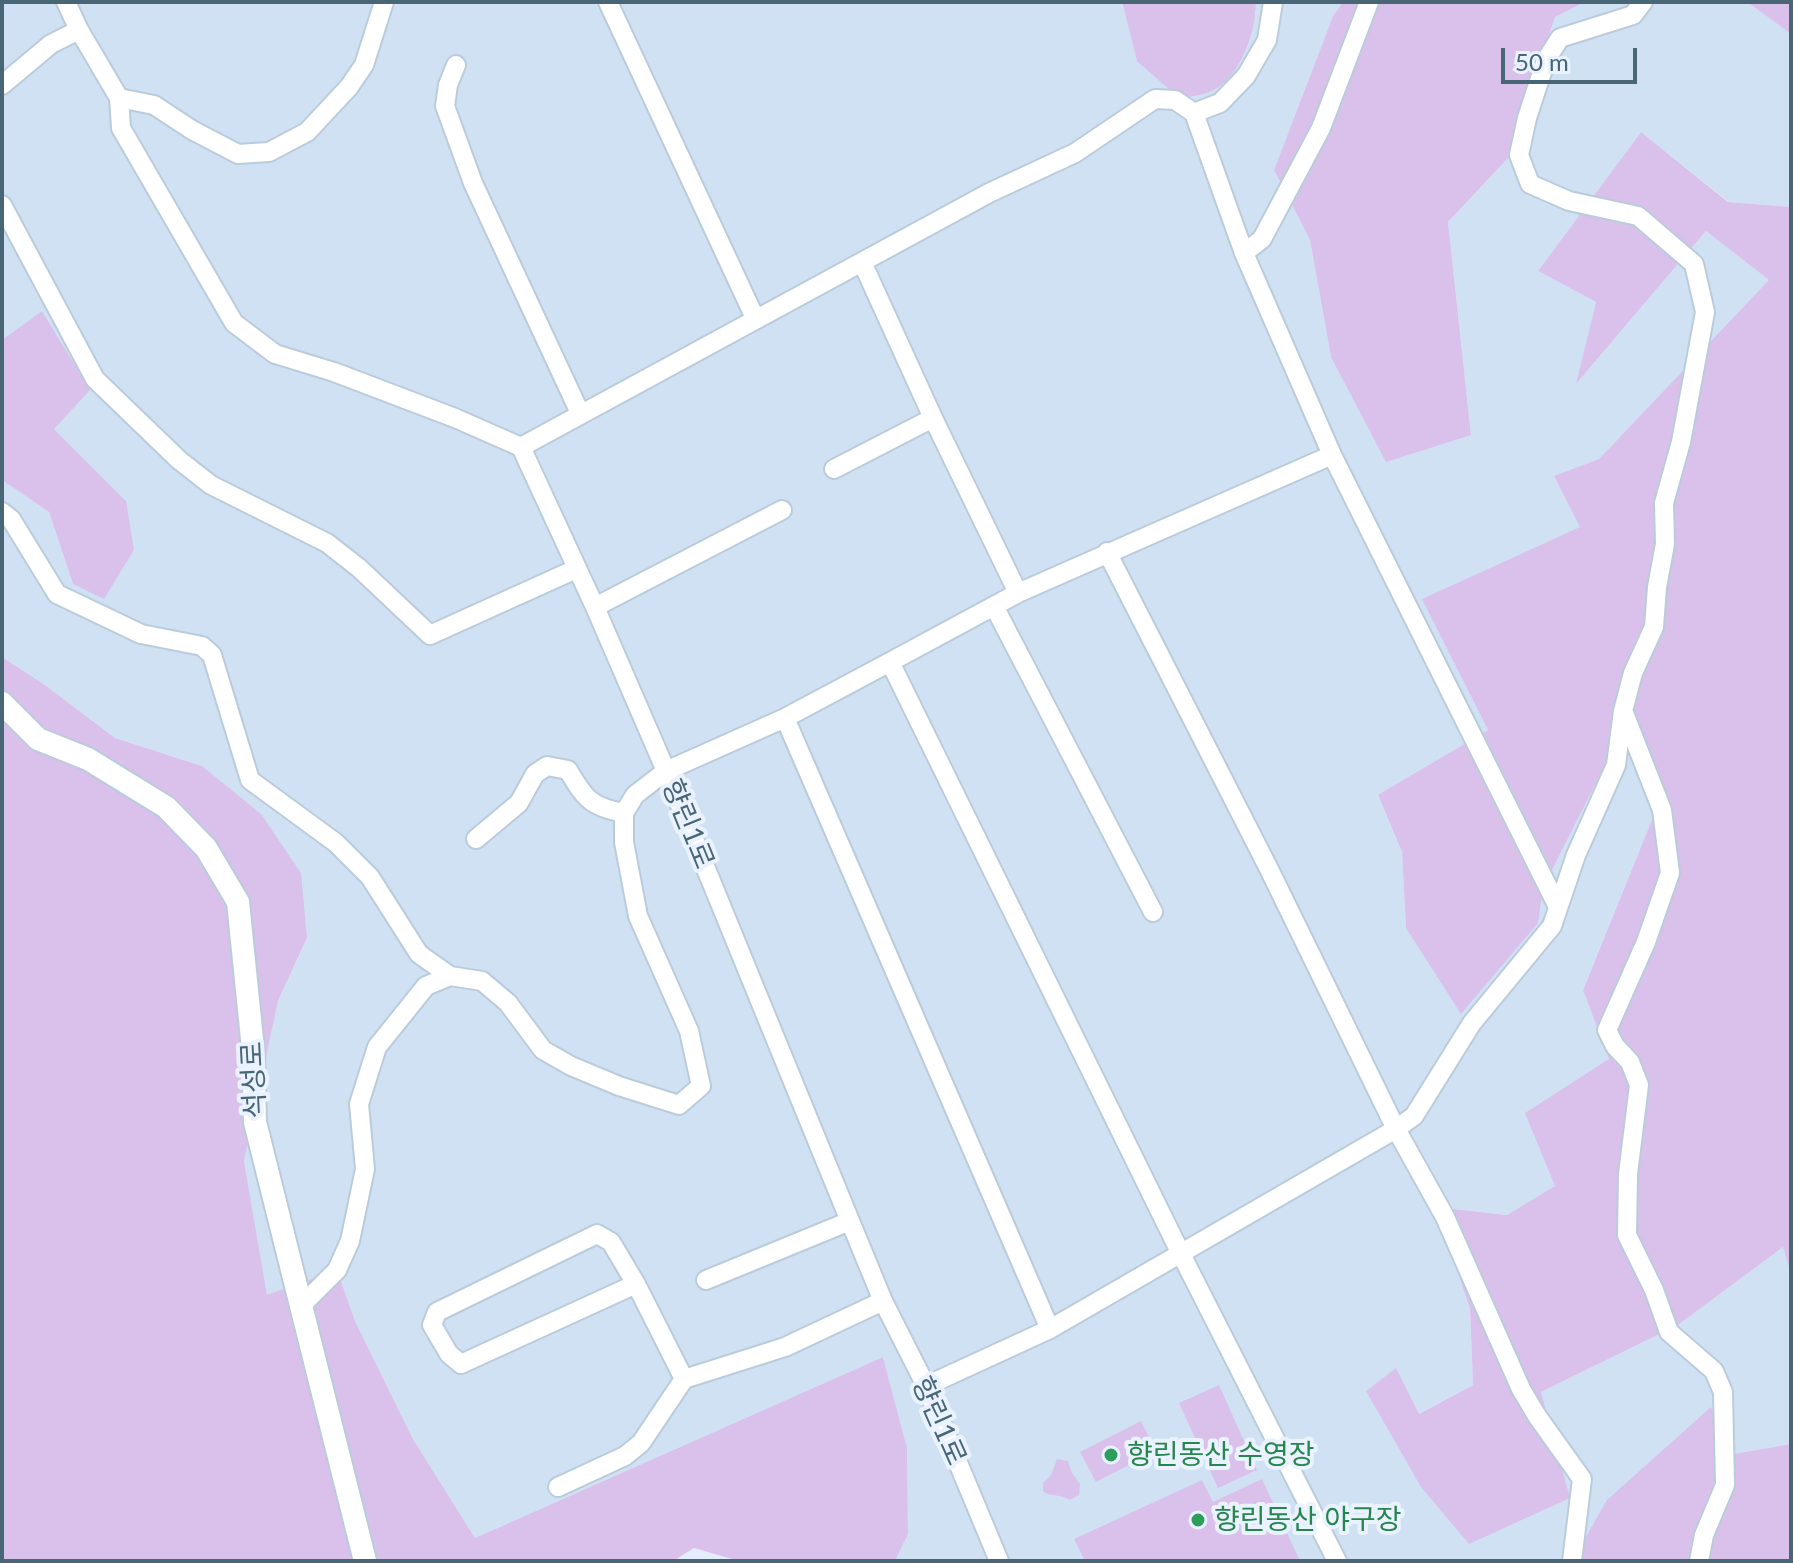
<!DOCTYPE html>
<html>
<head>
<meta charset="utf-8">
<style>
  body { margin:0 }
  #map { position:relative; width:1793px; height:1563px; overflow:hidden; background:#e3edfd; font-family:Lato,sans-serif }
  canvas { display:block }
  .frame { position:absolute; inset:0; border:4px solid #486675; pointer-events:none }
  .scale { position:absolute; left:1501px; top:48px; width:136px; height:36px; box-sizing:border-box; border:4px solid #486675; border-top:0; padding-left:10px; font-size:24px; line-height:28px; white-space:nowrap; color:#486675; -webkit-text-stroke:6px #eaf2ff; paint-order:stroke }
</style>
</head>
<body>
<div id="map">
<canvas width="1793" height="1563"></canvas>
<div class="frame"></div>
<div class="scale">50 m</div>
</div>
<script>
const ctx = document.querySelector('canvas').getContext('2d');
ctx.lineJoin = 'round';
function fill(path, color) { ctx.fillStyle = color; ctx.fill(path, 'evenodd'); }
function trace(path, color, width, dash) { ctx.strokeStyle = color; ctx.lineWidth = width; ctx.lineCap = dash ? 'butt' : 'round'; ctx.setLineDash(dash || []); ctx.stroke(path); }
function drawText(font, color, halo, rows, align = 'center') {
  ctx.font = font + ' Lato,"Noto Sans KR",sans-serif'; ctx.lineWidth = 8; ctx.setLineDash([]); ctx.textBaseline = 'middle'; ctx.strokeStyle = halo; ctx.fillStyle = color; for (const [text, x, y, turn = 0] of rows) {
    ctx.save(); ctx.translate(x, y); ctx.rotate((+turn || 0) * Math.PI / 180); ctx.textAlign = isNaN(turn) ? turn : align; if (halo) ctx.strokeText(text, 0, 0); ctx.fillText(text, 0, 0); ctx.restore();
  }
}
const residential = new Path2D(`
  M2 2H1122L1137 61 1256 14V2H1343L1333 16 1274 170 1310 240 1331 357 1471 435 1448 222 1510 156 1555 17 1585 2H1747L1791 34V207L1729 202 1641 132 1538 271 1596 302 1577 383 1706 231 1770 280 1599 459 1554 476 1581 527 1423 599 1488 730 1378 796 1402 852 1406 928 1543 888 1634 709 1664 790 1583 989 1609 1059 1556 1186 1507 1215 1437 1207 1470 1309 1473 1385 1418 1414 1421 1487 1541 1392 1678 1325 1784 1246 1791 1273V1444L1733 1454 1711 1408 1572 1561H895L908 1534 907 1448 883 1357 475 1538 413 1439 355 1321 337 1270 267 1296 244 1161 278 1001 307 939 202 766 115 738 45 685 2 657V480L49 512 73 584 126 501 54 429 43 311 2 340Z`);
const green = new Path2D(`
  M1122 2H1256C1256 30 1242 72 1217 88 1208 95 1191 96 1180 99L1137 61Z
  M1343 2H1585L1555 17 1510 156 1448 222 1471 435 1386 462 1331 357 1310 240 1274 170 1333 16Z
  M1747 2H1791V34Z
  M1641 132 1728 202 1791 207V1273L1783 1247 1678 1325 1541 1392 1570 1498 1469 1544 1421 1487 1366 1391 1396 1368 1419 1414 1473 1385 1470 1309 1436 1207 1507 1215 1555 1186 1525 1113 1609 1059 1583 990 1664 790 1633 710 1543 888 1538 923 1461 1014 1406 928 1402 852 1378 795 1488 730 1422 599 1580 527 1554 476 1599 459 1769 280 1706 231 1576 384 1596 302 1538 271Z
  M42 311 90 390 54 429 126 501 134 550 104 599 73 584 49 512 2 480V340Z
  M2 657 45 685 115 738 202 766 261 814 301 873 307 938 278 1001 244 1161 267 1295 337 1270 355 1321 413 1439 475 1538 883 1357 907 1448 908 1534 895 1561H739L694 1548 673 1561H2Z
  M1219 1385 1257 1470 1218 1488 1179 1403Z
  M1711 1407 1733 1454 1791 1444V1561H1572L1607 1500Z
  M1141 1421 1156 1451 1096 1482 1080 1452Z
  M1057 1459 1068 1461 1072 1473 1080 1484 1079 1495 1070 1500C1058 1493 1049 1497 1043 1491V1483L1051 1475Z
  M1262 1479 1300 1561H1085L1074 1539 1202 1480 1213 1502Z`);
const minor = new Path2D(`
  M66 2 79 30 119 98 121 128 234 323 275 354 334 372 455 418 521 447
  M608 2 755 318
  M456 65 448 85 445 106 473 183 580 413
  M2 85 51 44 79 30
  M119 98 154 105 192 130 238 154 269 152 307 132 349 87 364 65 384 2
  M1194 113 1220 103 1246 76 1267 40 1273 2
  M2 205 95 379 179 460 211 485 327 543 359 568 430 635 576 569
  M1244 253 1262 239 1321 128 1369 2
  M862 262 933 418 1018 593
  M834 469 933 418
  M2 512 11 519 57 594 141 634 202 646 212 655 250 780 336 843 370 877 419 954 450 976
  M1107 552 1269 869 1396 1129 1445 1217 1521 1389 1537 1416 1582 1479 1572 1561
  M994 606 1153 912
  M595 607 782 510
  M890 662 1018 593 1332 455
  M1624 713 1662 810 1670 873 1646 942 1607 1030 1615 1046 1630 1062 1639 1085 1628 1174 1627 1235 1654 1290 1669 1332 1714 1371 1723 1392 1725 1485 1704 1535 1699 1561
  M785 718 1050 1329
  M476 839 519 803 535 774 547 766 568 770C585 799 591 807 624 813
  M706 1280 850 1221
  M636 1284 611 1242 597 1234 437 1312 432 1325 449 1354 461 1364 636 1284 684 1379 785 1347 883 1301
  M301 1306 337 1270 350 1241 365 1169 359 1104 377 1047 426 986 450 976 482 981 508 1003 543 1050 571 1066 619 1086 679 1105 701 1086 689 1031 638 916 624 842V813L635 795 666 771 785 718 890 662 1180 1252 1337 1561
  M926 1386 1050 1329 1396 1129 1414 1116 1472 1023 1552 926 1576 855 1616 765 1623 711 1633 673 1654 627 1657 587 1665 544 1664 503 1681 442 1705 312 1694 264 1638 216 1569 201 1530 184 1519 155 1527 118 1546 60 1560 38 1633 15 1643 2
  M558 1487 625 1456 641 1443 684 1379
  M999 1561 926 1386 883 1301 850 1221 666 771 595 607 521 447 989 193 1075 153 1155 99 1175 100 1194 113 1244 253 1332 455 1558 907`);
const tertiary = new Path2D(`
  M2 703 38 739 88 759 166 807 206 848 238 902 253 1049 255 1122 365 1561`);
const markers = [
  [1111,1455,8,"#2e9e5b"],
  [1198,1520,8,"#2e9e5b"]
];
const streetNames = [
  ["향린1로",688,824,68],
  ["석성로",254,1080,-93],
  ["향린1로",939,1421,66]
];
const leisureNames = [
  ["향린동산 수영장",1127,1455],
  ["향린동산 야구장",1214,1520]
];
fill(residential, '#d1e1f4');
fill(green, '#dac1eb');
trace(minor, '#baccdc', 22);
trace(tertiary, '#baccdc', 26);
trace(minor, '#fff', 18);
trace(tertiary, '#fff', 22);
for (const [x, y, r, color] of markers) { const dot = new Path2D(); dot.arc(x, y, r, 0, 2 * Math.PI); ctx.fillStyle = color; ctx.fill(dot); trace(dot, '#eaf2ff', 3); }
drawText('28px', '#486675', '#eaf2ff', streetNames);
drawText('28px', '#27864d', '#eaf2ff', leisureNames, 'left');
</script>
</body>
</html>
